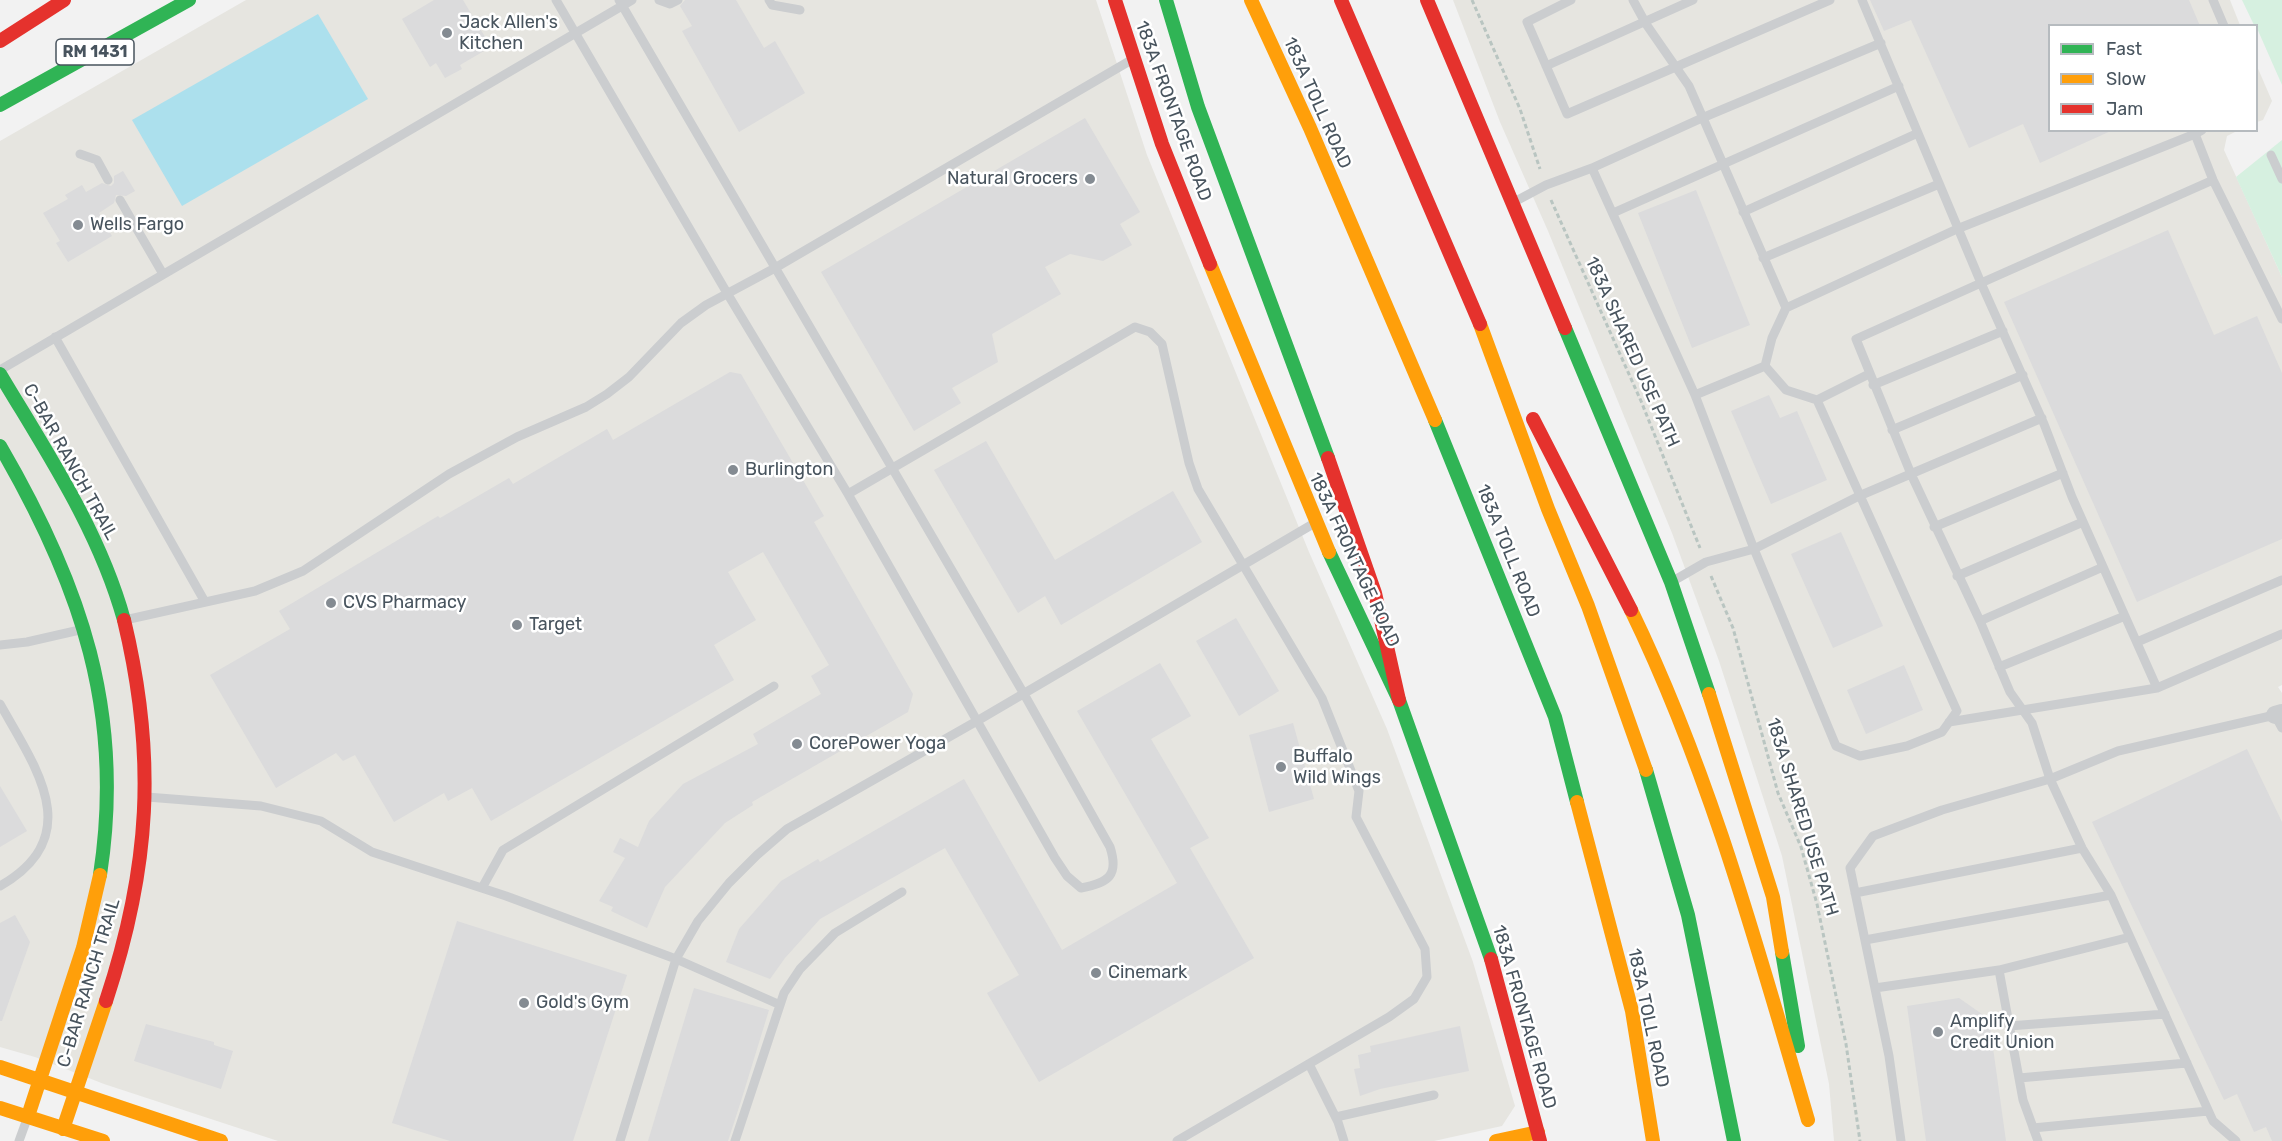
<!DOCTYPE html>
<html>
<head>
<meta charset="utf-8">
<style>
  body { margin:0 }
  #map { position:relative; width:2282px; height:1141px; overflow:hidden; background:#f2f2f2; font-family:Rubik,sans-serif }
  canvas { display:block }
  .legend { position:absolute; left:2048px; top:24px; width:210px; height:108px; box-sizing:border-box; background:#fff; border:2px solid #b6bbbf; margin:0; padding:8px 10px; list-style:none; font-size:18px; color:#48545e }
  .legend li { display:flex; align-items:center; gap:12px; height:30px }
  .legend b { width:30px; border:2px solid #b6bbbf }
</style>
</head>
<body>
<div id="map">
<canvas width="2282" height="1141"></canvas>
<ul class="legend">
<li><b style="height:8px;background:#30b455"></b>Fast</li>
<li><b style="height:8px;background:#ff9f0a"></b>Slow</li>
<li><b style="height:8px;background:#e5322d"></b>Jam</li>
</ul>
</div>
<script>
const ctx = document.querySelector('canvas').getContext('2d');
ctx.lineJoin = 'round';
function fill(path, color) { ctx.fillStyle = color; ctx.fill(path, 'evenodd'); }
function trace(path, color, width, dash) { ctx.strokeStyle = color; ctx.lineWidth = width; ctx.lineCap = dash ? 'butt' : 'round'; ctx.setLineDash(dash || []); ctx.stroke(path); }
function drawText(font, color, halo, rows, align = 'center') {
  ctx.font = font + ' Rubik,sans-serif'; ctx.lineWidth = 5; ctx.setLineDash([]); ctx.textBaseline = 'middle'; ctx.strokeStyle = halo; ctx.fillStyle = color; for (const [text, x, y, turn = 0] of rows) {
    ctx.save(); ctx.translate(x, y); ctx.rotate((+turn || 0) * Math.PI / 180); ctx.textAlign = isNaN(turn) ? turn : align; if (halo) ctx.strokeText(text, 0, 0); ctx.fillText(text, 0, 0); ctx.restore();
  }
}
const commercial = new Path2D(`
  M246 0H1096L1147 155 1309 552 1387 729 1473 962 1515 1106 1502 1126 1434 1141H278L104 1084 35 1057 0 1047V141Z
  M1453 0H2230L2240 25 2050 26V130L2237 131 2227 136 2224 150 2282 277V685L2278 687 2282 693V1141H1834L1829 1084 1782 856 1719 661 1672 533 1548 231 1500 122Z
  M2256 64 2272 101 2263 120 2257 122Z`);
const green = new Path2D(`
  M2242 0H2282V85L2256 26 2254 25Z
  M2282 140V277L2236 177Z`);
const water = new Path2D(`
  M318 14 368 99 182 206 132 120Z`);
const building = new Path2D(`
  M434 0H463L491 47 460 65 462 69 445 78 436 63 430 67 402 19Z
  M685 0H736L764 48 775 41 805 93 739 132 682 31 692 26 680 6Z
  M1870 0H2189L2200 26H2049V130H2113L2040 163 2023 124 1969 148 1911 20 1884 31Z
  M1085 118 1140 212 1120 224 1132 245 1103 261 1070 254 1045 267 1061 294 992 334 998 362 952 388 961 403 914 431 821 272Z
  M123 171 135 191 126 196 116 195 114 203 99 213 112 236 68 262 56 243 60 241 43 213 68 199 65 195 82 185 86 192 102 183 111 186 114 183V176Z
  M1696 190 1750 325 1692 348 1638 213Z
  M2168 230 2214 335 2257 316 2282 373V539L2137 602 2004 302Z
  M730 372 741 374 824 516 814 522 913 694 908 712 752 802 753 805 725 823 665 887 647 928 611 911 613 907 599 901 625 858 613 852 620 838 638 847 649 821 683 784 758 744 753 734 821 694 811 676 829 665 763 552 728 572 756 620 714 645 734 680 491 821 472 788 448 801 444 793 394 822 355 755 343 761 336 753 276 788 210 675 290 629 279 611 438 516 440 518 509 478 513 484 607 429 613 440Z
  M1769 395 1780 418 1797 411 1827 480 1771 504 1731 411Z
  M986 441 1055 560 1173 491 1202 542 1061 625 1045 596 1018 613 934 470Z
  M1841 532 1883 626 1833 648 1791 554Z
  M1236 618 1279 691 1239 716 1196 641Z
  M1160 663 1191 716 1151 739 1209 838 1190 848 1254 958 1039 1082 987 993 1019 975 945 848 820 919 785 958 770 979 726 962 739 929 781 881 818 859 820 862 964 779 1062 950 1177 883 1077 711Z
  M1904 665 1923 710 1866 734 1847 690Z
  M1293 723 1314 799 1269 812 1249 735Z
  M2247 749 2282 822V1141H2272L2266 1127 2254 1132 2237 1094 2224 1100 2092 822Z
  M0 786 27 831 0 847Z
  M15 915 30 942 2 1021H0V923Z
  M457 921 627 975 573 1141H450L392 1123Z
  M694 988 769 1010 741 1101 728 1141H648Z
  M1959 998 1989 1019 2006 1141H1926L1907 1006Z
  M146 1024 214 1042V1045L233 1051 221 1089 134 1061Z
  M1460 1026 1469 1071 1380 1089 1360 1096 1354 1069 1360 1068 1358 1055 1371 1052 1370 1046Z`);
const path = new Path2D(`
  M1472 0 1520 109 1540 169
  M1551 200 1641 401 1700 548
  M1711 576 1733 628 1778 793 1801 847 1817 904 1846 1044 1860 1141`);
const lane = new Path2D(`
  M556 0 727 293 848 494 1055 858 1067 876 1081 888C1109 883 1119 875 1110 847L1024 694 619 0
  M659 0 670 4 678 0
  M769 0 772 5 800 10
  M1571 0 1527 22 1567 114 1830 0
  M1862 0 1981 283 1856 339 1911 474 1980 621 2010 692 2032 723 2050 779 2082 848 2111 895 2213 1121 2236 1141
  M2213 0 2224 26
  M1546 66 1693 0
  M2202 130 2195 134 2213 180 2282 319
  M80 154 97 160 108 180
  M2271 155 2282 179
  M1592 168 1702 118 1881 43
  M120 200 163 274
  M1514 202 1546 185 1592 168 1695 395 1754 549 1836 746 1860 756 1907 746 1942 732 1957 711 1817 400 1786 390 1765 366 1772 338 1786 308 1689 86 1646 24 1633 0
  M1743 212 1918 133
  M1613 213 1899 86
  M1763 258 1939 184
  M1786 308 1957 229 2195 134
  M55 337 205 602
  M0 370 632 0
  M1873 385 2003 331
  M1695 395 1765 366
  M1817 400 1869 374
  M1892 430 2023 375
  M848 494 1135 327 1150 332 1162 344 1189 463 1198 489 1322 698 1359 791 1356 817 1425 949 1427 977 1414 999 1389 1017 1177 1141
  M1934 527 2063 473
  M1957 576 2083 522
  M1673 581 1706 562 1754 549 1859 496 2042 418
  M125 620 255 591 303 571 449 474 517 437 586 407 607 394 629 377 681 323 706 305 775 268 1133 59
  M1980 621 2103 567
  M2137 642 2282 580
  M0 645 27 642 84 629
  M1999 667 2125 616
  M2157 688 2072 497 2044 424 1981 283 2213 180
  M0 704C36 768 87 836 0 886
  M1949 722 2157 688 2282 634
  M147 797 261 806 321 821 372 852 506 896 676 959 778 1004
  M482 888 503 850 774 686
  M1855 893 2082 848
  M1865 940 2111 895
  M1875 988 1999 970
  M2009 1026 2165 1014
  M1309 1064 1338 1122 1344 1141
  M2019 1078 2187 1063
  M1336 1117 1434 1095
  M2033 1128 2208 1111
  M19 1141 27 1119
  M620 1141 676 959 698 921 729 883 757 855 787 829 977 721 1313 524
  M735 1141 784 993 800 969 835 933 902 892
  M1901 1141 1889 1056 1850 868 1873 836 1942 810 2050 779 2118 751 2275 715 2282 728
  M2038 1141 2023 1100 1999 970 2130 937`);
const street = new Path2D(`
  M2275 715 2282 713`);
const fast = new Path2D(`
  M1166 0 1198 107 1328 458
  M0 105 189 0
  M1565 328 1671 582 1709 694
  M0 374C47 453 99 530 124 620
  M1435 420 1555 717 1577 802
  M0 446C81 585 125 713 100 875
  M1329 552 1399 700 1491 959
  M1646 770 1688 915 1734 1141
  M1782 952 1798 1046`);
const slow = new Path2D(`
  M1251 0 1310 128 1435 420
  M1210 264 1329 552
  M1480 324 1548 509 1588 606 1646 770
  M1631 610C1710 773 1757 946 1808 1120
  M1709 694 1773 897 1782 952
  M1577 802 1632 1011 1653 1141
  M0 1067 221 1141
  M0 1108 103 1141
  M28 1116 83 948 100 875
  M63 1129 106 1001
  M1496 1141 1538 1132`);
const jam = new Path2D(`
  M1115 0 1162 144 1210 264
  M1341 0 1480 324
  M1427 0 1565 328
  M0 41 64 0
  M1533 419 1631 610
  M1328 458 1375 593 1399 700
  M1491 959 1540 1141
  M106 1001C150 868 157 757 124 620`);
const markers = [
  [447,33,6,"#848b92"],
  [1090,179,6,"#848b92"],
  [78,225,6,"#848b92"],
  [733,470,6,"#848b92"],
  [331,603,6,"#848b92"],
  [517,625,6,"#848b92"],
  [797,744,6,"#848b92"],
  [1281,767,6,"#848b92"],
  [1096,973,6,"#848b92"],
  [524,1003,6,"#848b92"],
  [1938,1032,6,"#848b92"]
];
const shields = [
  [95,52,78]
];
const shieldNames = [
  ["RM 1431",95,52]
];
const poiNames = [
  ["Jack Allen's",459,23],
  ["Kitchen",459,44],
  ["Natural Grocers",1078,179,"right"],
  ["Wells Fargo",90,225],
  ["Burlington",745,470],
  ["CVS Pharmacy",343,603],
  ["Target",529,625],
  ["CorePower Yoga",809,744],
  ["Buffalo",1293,757],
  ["Wild Wings",1293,778],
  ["Cinemark",1108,973],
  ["Gold's Gym",536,1003],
  ["Amplify",1950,1022],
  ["Credit Union",1950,1043]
];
const streetNames = [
  ["183A TOLL ROAD",1317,103,66],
  ["183A FRONTAGE ROAD",1173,111,70],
  ["183A SHARED USE PATH",1632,352,66],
  ["C-BAR RANCH TRAIL",70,462,61],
  ["183A TOLL ROAD",1508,551,68],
  ["183A FRONTAGE ROAD",1354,560,65],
  ["183A SHARED USE PATH",1802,817,73],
  ["C-BAR RANCH TRAIL",89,983,-73],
  ["183A FRONTAGE ROAD",1524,1017,74],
  ["183A TOLL ROAD",1648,1018,78]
];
fill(commercial, '#e6e5e0');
fill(green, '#d6f0e0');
fill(water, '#ace0ed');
fill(building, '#dbdbdc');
trace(path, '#b9c5c1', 3, [4.5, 3]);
trace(lane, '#cbcdcf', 9);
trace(street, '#cbcdcf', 18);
trace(fast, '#30b455', 14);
trace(slow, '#ff9f0a', 14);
trace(jam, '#e5322d', 14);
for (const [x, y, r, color] of markers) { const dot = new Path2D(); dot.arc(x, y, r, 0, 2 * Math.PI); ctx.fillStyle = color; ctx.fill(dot); trace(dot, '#fff', 2); }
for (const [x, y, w] of shields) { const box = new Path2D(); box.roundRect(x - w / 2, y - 13, w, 26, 4.5); ctx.fillStyle = '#fff'; ctx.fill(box); trace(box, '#48545e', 1.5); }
drawText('bold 16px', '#48545e', null, shieldNames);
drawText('18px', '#48545e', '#fff', poiNames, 'left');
drawText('18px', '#48545e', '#fff', streetNames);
</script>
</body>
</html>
